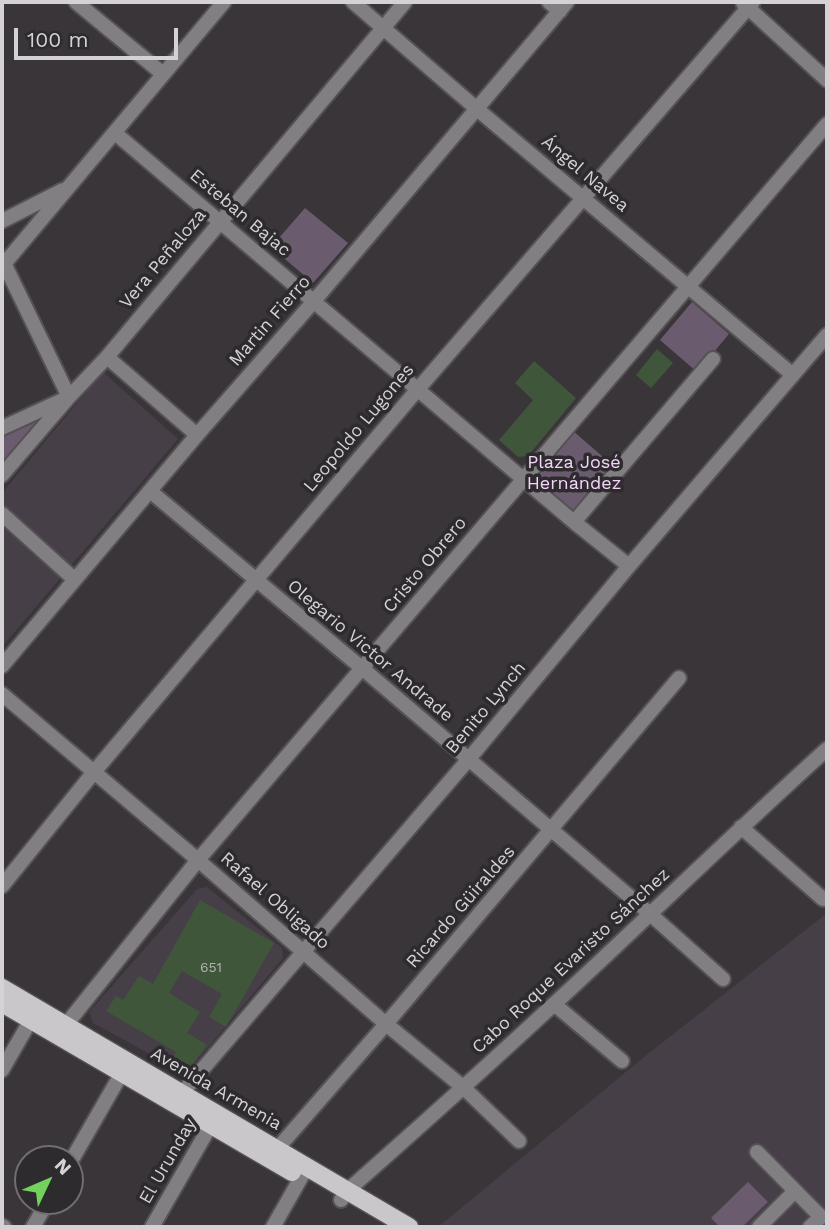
<!DOCTYPE html>
<html>
<head>
<meta charset="utf-8">
<style>
  body { margin:0 }
  #map { position:relative; width:829px; height:1229px; overflow:hidden; background:#393539; font-family:"Work Sans",sans-serif }
  canvas { display:block }
  .frame { position:absolute; inset:0; border:4px solid #d4d2d4; pointer-events:none }
  .north { position:absolute; left:14px; top:1145px; width:70px; height:70px; box-sizing:border-box; background:#2e2b2f; border:2px solid #706e71; border-radius:50%; rotate:46deg; font-size:19px; font-weight:700; line-height:28px; text-align:center; color:#d4d2d4 }
  .north::after { content:''; display:block; margin:auto; width:24px; height:32px; background:#72d25d; clip-path:polygon(50% 0,100% 100%,50% 72%,0 100%) }
  .scale { position:absolute; left:14px; top:28px; width:164px; height:32px; box-sizing:border-box; border:4px solid #d4d2d4; border-top:0; padding-left:9px; font-size:21px; line-height:24px; white-space:nowrap; color:#d4d2d4; -webkit-text-stroke:5px #2e2b2f; paint-order:stroke }
</style>
</head>
<body>
<div id="map">
<canvas width="829" height="1229"></canvas>
<div class="frame"></div>
<div class="north">N</div>
<div class="scale">100 m</div>
</div>
<script>
const ctx = document.querySelector('canvas').getContext('2d');
ctx.lineJoin = 'round';
function fill(path, color) { ctx.fillStyle = color; ctx.fill(path, 'evenodd'); }
function trace(path, color, width, dash) { ctx.strokeStyle = color; ctx.lineWidth = width; ctx.lineCap = dash ? 'butt' : 'round'; ctx.setLineDash(dash || []); ctx.stroke(path); }
function drawText(font, color, halo, rows, align = 'center') {
  ctx.font = font + ' "Work Sans",sans-serif'; ctx.lineWidth = 7; ctx.setLineDash([]); ctx.textBaseline = 'middle'; ctx.strokeStyle = halo; ctx.fillStyle = color; for (const [text, x, y, turn = 0] of rows) {
    ctx.save(); ctx.translate(x, y); ctx.rotate((+turn || 0) * Math.PI / 180); ctx.textAlign = isNaN(turn) ? turn : align; if (halo) ctx.strokeText(text, 0, 0); ctx.fillText(text, 0, 0); ctx.restore();
  }
}
const built = new Path2D(`
  M103 372 178 439 2 647V493Z
  M207 887 282 948 283 958 190 1069 181 1071 93 1023 89 1012 197 889Z
  M827 913V1227H438L644 1057Z`);
const green = new Path2D(`
  M305 208 348 243 313 283 271 247Z
  M692 302 729 334 697 372 660 340Z
  M53 411 2 468V437Z
  M572 430 617 469 576 516 531 477Z
  M748 1182 768 1202 742 1227H720L711 1218Z`);
const building = new Path2D(`
  M657 349 673 363 651 388 636 375Z
  M534 361 576 398 528 456 518 457 499 440 533 400 515 383Z
  M200 900 274 943 226 1027 209 1017 222 994 182 971 169 993 200 1012 187 1033 207 1045 191 1066 185 1063 181 1071 169 1064 176 1052 106 1011 116 996 123 1000 139 976 153 984Z`);
const minor = new Path2D(`
  M76 2 163 74
  M353 2 477 109 793 375
  M549 2 560 11
  M743 3 827 80
  M115 133 574 522 629 566
  M2 221 63 190
  M2 259 69 397 2 428
  M4 264 224 2
  M107 357 197 435
  M2 475 69 397 107 357 405 2
  M150 491 363 669 649 913 723 979
  M2 514 74 579
  M574 522 713 359
  M2 666 197 435 314 301 567 2
  M2 694 198 860 386 1024 464 1088 519 1141
  M741 827 823 899
  M2 886 94 772 256 580 418 389 753 2
  M554 1004 622 1061
  M62 1034 65 1026 198 860 827 124
  M2 1070 36 1011
  M177 1103 182 1093 468 760 629 566 827 335
  M757 1152 821 1217 810 1227
  M273 1155 277 1149 386 1024 679 678
  M70 1163 127 1064
  M341 1200 347 1191C416 1130 484 1069 552 1006 644 921 734 833 827 749
  M2 1226 4 1227
  M33 1227 48 1201
  M152 1227 216 1116
  M273 1227 307 1167
  M759 1227 795 1191`);
const major = new Path2D(`
  M2 988 409 1227
  M2 1003 292 1172`);
const numberNames = [
  ["651",211,968]
];
const streetNames = [
  ["Ángel Navea",585,174,40],
  ["Esteban Bajac",240,213,40],
  ["Vera Peñaloza",163,259,-50],
  ["Martin Fierro",270,321,-49],
  ["Leopoldo Lugones",359,428,-50],
  ["Cristo Obrero",425,565,-50],
  ["Olegario Victor Andrade",370,651,40],
  ["Benito Lynch",486,708,-50],
  ["Rafael Obligado",275,901,41],
  ["Ricardo Güiraldes",461,907,-49],
  ["Cabo Roque Evaristo Sánchez",571,961,-43],
  ["Avenida Armenia",216,1089,30],
  ["El Urunday",168,1161,-60]
];
const parkNames = [
  ["Plaza José",574,463],
  ["Hernández",574,484]
];
fill(built, '#463f47');
fill(green, '#6b5b6e');
fill(building, '#40563b');
trace(minor, '#555155', 18);
trace(major, '#555155', 21);
trace(minor, '#817f81', 14);
trace(major, '#cac7cb', 18);
drawText('14px', '#afb3ae', null, numberNames);
drawText('18px', '#d4d2d4', '#2e2b2f', streetNames);
drawText('18px', '#f6d4fc', '#2e2b2f', parkNames);
</script>
</body>
</html>
